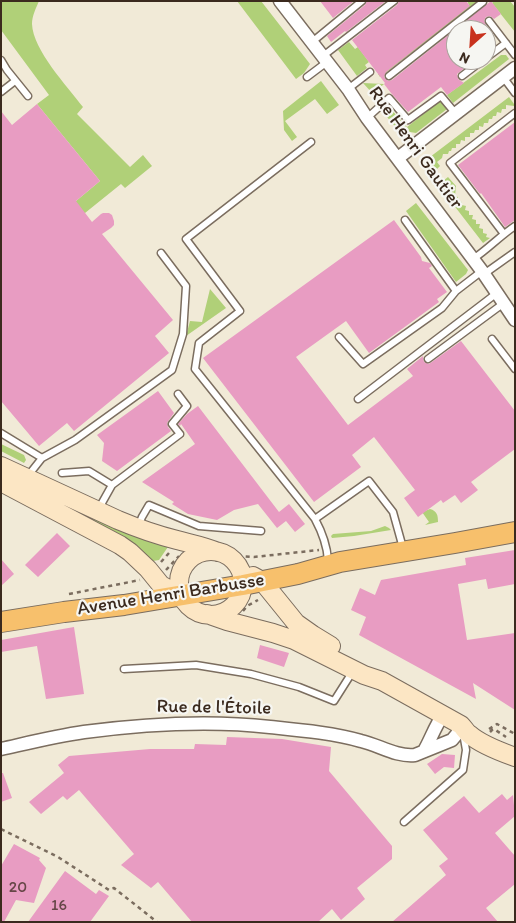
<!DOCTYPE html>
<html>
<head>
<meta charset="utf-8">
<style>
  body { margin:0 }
  #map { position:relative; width:516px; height:923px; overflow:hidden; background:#f1ead7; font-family:Itim,sans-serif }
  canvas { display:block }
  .frame { position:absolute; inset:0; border:2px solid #3b2a1e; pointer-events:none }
  .north { position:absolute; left:446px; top:20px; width:50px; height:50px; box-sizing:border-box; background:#f6f6f2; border:1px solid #aba49d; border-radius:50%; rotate:206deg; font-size:14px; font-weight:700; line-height:20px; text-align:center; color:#3b2a1e }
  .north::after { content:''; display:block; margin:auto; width:18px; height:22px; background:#c8321e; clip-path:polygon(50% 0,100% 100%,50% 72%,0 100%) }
</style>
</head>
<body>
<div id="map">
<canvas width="516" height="923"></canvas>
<div class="frame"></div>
<div class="north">N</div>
</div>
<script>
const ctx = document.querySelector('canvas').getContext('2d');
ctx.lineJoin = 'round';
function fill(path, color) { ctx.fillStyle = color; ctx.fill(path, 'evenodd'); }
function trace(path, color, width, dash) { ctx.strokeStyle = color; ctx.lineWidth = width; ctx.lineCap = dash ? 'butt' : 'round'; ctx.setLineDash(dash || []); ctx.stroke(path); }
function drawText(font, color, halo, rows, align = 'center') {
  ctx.font = font + ' Itim,sans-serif'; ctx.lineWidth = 4.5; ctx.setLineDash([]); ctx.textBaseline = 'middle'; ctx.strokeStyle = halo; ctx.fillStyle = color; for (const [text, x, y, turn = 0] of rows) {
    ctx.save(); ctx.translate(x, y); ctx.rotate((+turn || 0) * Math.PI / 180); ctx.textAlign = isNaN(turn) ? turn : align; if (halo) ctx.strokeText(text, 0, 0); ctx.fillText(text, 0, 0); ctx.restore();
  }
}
const green = new Path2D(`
  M1 1H39C36 8 32 16 32 24 33 50 67 86 83 107L77 114 130 167 143 155 152 166 125 188 121 184 85 213 9 257 100 181 37 104 49 95 1 30Z
  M237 1H261L310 64 304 73 296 79Z
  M467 1H476V3L380 77 378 74 469 5Z
  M494 1H510L515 7V32L492 3Z
  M349 42 355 49 358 47 369 62 365 65 367 68 357 76 338 50Z
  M501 55H506L509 59 453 103 447 95Z
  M321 81 339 105 327 114 315 99 285 121 297 137 292 141 284 130 283 111Z
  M363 83 384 84 373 94Z
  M509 97 514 104V106L506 105V109H502L501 113 497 112 496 116H493L492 119H489L488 123H484L483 127 479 126V130H475L474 133H470V137H465V141L461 140 460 144H456V148H452L451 151H449L448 154H443L442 158 437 162 440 166 435 171 443 181 448 177 456 186 455 196 458 197V201L462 202V205L466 206 465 210 469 211V215H473L472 219 476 220V224H480L479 228 483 229V233L487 234 486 237 490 238 483 243 429 173C426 167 426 162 430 157Z
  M440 101 447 109 416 133 398 130 382 111 388 106 407 127Z
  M416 203 468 270 466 274 456 282 406 211Z
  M210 289 226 308 186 336 190 321 202 322Z
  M1 444 24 455 26 460 24 463 1 451Z
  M9 477 170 544 159 560 147 562Z
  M430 509C437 511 438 515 438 522L425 525 429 522 422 512Z
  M385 526 389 528 391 530 354 536 332 538 331 536 333 534 371 531Z`);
const building = new Path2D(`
  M320 1H354L333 18Z
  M367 1H386L346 32 345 31 331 42 327 36 365 5Z
  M399 1H466L470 6 386 72 384 77 388 81 392 80 491 1 501 14 494 19 490 16 486 17 484 21 486 25 479 30H456V60H475L457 74 458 79 464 83 447 95 441 87 408 112 391 93 384 84 385 83 352 40 397 5Z
  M37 104 100 181 76 201 92 222 101 214 103 213H109L112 215 114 221V225L111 228 102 234 173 320 155 336 169 353 74 431 67 423 39 446 1 401V111L12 125Z
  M515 122V220L505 227 481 193 480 194 458 165Z
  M394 220 421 257 422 261 430 263 432 266 429 268 447 292 437 299 439 302 369 353 346 321 296 357 348 425 413 376 407 369 423 356 424 362 429 364 461 341 515 411V449L471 482 478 490 461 503 455 495 443 503 441 500 418 517 404 498 415 490 374 437 352 455 361 467 314 502 203 358Z
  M158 391 174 413 167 423 168 427 171 431 117 471 102 461 104 443 97 435Z
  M198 406 279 512 289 504 305 524 295 532 286 521 277 528 258 504 234 510 217 520 188 514 172 504 174 502 142 482 195 444 181 424 180 426 178 424 187 414Z
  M57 533 70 546 38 577 25 565Z
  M515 550V584L488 589 486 579 458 584 467 640 515 633V710L473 683 476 699 359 635 366 617 351 610 360 588 375 595 381 580 466 565 465 558Z
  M1 559 14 574 1 586Z
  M74 627 84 694 46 699 37 646 1 652V640Z
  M260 645 289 653 284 667 257 658Z
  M227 737 282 739 331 747 329 771 392 846V859L357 888 365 899 341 920 332 909 318 922H192L158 882 151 888 121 865 134 854 79 790 67 800 63 796 41 814 29 802 64 773 58 765 69 756 150 749H194L195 744 226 745Z
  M442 754 455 755 454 768 444 767 435 774 427 764Z
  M1 773H3L12 798 1 802Z
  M502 794 507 800 513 795 515 816 495 833 515 856V884L486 908 498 922H392L446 875 439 866 448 859 423 830 464 796 479 813Z
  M14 844 40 858 39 860 46 868 34 903 16 900 4 922H1V866Z
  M65 871 96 894 99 890 109 896 90 922H28Z`);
const path = new Path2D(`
  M231 551 240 556 254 557 319 550
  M161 562 169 553
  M166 570 179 556
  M69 594 140 580
  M243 611 247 606 258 600
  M489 729 497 724 515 734
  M490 732 492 730 494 729 506 737
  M1 829 58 857 109 890 114 888 157 922`);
const lane = new Path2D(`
  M489 21 515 55
  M312 42 362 1
  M323 56 394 1
  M486 58 506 43
  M1 60 7 70 28 96
  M389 76 483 2V1
  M462 76 483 60
  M307 77 327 62
  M503 77 515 93
  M348 89 370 72
  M1 92 15 81
  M367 118 389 98 408 120 441 96 456 114
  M311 142 186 239 240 311 199 343 195 369 315 519 369 481 393 512 403 548
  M405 220 456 291 482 271
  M504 234 450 163 515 113
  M473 259C488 249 500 236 515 226
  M484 274 515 252
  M339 337 363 364 442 308 456 291
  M492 339 515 369
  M428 359 504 303
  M358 399 497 293
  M1 433 42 458
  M62 473 89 471 112 485 98 510
  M27 477 42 458 75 440 172 370 183 334 186 286 161 253
  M112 485 180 434 172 424 187 406 178 394
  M315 519C322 532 327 545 328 560
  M138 527 142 517 149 505 199 526 261 531
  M124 669 196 665 251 674 299 687 334 701 353 671
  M404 822 463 770 466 750 463 733`);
const street = new Path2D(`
  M280 1 348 89 367 118 482 271 515 320
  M398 158 515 68
  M1 749C28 743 56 736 84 732 145 724 208 720 270 727 299 730 333 733 361 741 379 745 396 757 415 755L452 740 457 734 461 725
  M424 751C431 739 435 726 443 715`);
const secondary = new Path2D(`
  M1 466 118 520C137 528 157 535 177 540 192 544 204 546 218 552
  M1 482 120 545 130 552 148 569 161 585 180 595
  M179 583a32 32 0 1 1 64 0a32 32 0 1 1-64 0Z
  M253 576 262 581 296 623 313 635 331 646
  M207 614 227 621 273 633 294 640 364 675 382 681 461 725C464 728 466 732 469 734 480 744 501 752 515 757`);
const primary = new Path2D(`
  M1 622 64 612 124 605 243 585 298 574 340 562 455 543 515 532`);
const numberNames = [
  ["20",18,888],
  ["16",59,906]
];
const streetNames = [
  ["Rue Henri Gautier",415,148,54],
  ["Avenue Henri Barbusse",171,595,-9],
  ["Rue de l'Étoile",214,708,1]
];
fill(green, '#b0d078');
fill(building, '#e89cc2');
trace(lane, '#7b6d5f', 9);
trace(street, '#7b6d5f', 15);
trace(secondary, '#7b6d5f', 20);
trace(primary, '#7b6d5f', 22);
trace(path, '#7b6d5f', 2.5, [4, 4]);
trace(lane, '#fff', 6);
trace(street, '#fff', 12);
trace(secondary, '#fce6c4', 18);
trace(primary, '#f7c06c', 20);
drawText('16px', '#664647', null, numberNames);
drawText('19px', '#3b2a1e', '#f6f6f2', streetNames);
</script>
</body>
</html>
